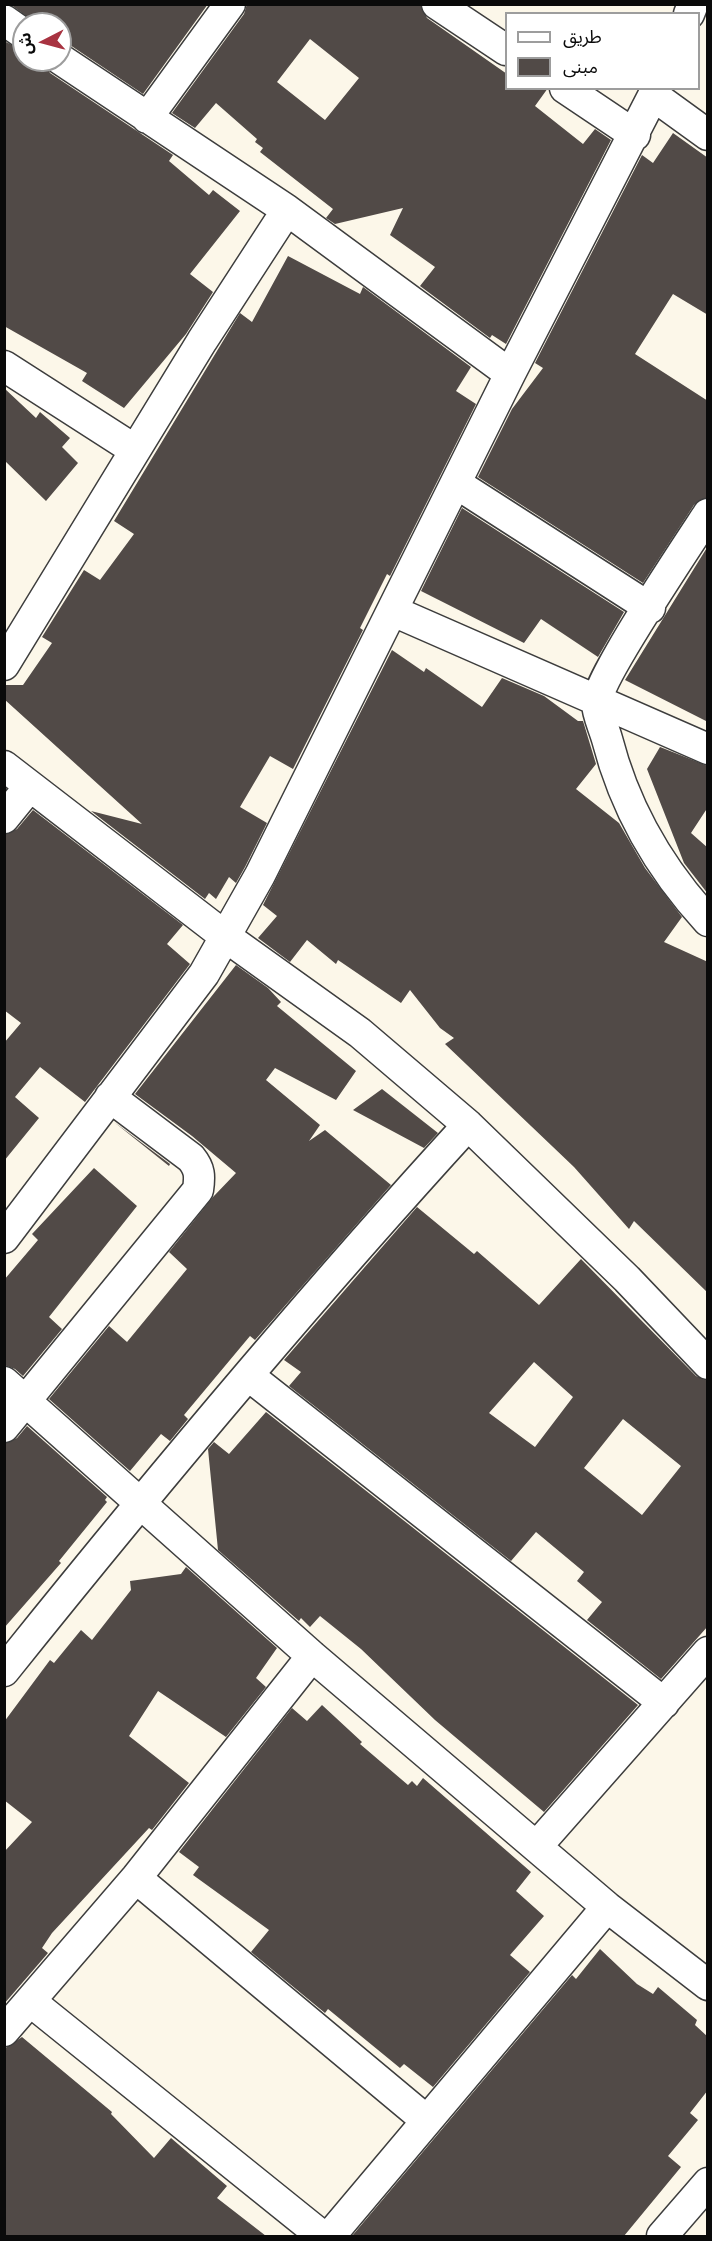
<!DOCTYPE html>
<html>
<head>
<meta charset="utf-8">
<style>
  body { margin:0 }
  #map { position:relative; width:712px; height:2241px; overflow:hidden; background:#fcf7e9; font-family:Bitter,"Noto Sans Arabic",serif }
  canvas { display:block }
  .frame { position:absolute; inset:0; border:6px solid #0a0a0a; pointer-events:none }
  .legend { position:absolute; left:505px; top:12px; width:195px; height:78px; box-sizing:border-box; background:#fff; border:2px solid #9d9d9d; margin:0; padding:8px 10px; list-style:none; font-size:18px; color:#0a0a0a }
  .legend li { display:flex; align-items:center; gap:12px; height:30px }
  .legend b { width:30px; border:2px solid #9d9d9d }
  .north { position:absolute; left:12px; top:12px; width:60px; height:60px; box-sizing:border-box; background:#fff; border:2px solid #9d9d9d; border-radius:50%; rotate:264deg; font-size:16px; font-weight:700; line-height:24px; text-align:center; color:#0a0a0a }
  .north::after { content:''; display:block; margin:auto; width:21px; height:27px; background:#a83341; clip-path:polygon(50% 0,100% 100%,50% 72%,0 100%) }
</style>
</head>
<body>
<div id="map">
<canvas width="712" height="2241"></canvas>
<div class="frame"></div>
<ul class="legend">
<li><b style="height:8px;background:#fff"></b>طريق</li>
<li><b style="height:16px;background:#514a47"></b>مبنى</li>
</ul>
<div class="north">ش</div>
</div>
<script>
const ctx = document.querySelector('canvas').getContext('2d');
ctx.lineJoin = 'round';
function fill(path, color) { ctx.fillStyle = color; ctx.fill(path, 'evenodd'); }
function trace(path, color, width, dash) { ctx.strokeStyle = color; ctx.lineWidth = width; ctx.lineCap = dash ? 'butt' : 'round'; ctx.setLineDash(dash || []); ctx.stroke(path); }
const building = new Path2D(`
  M10 4H208L143 94 70 45 60 42V24H37Z
  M247 4H420L427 18 507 74V88H548L535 106 583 144 595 129 611 140 506 344 492 335 490 338 420 286 435 267 390 235 403 208 335 224 326 218 333 209 260 152 263 148 255 142 257 139 216 103 195 128 172 113 244 14ZM310 39 359 78 325 120 277 82Z
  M4 41 24 51V60H43L50 73 173 155 169 161 209 195 213 190 240 211 190 274 213 292 186 334 124 408 82 381 87 373 4 326Z
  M673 133 708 158V315L673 294 635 354 708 401V497L694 505 643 583 478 477 512 409 543 368 535 363 642 155 653 163Z
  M288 256 360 294 363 287 471 367 456 391 476 404 390 576 387 574 360 628 363 630 293 769 270 756 240 807 267 823 245 867 236 883 229 877 216 899 209 893 205 899 91 811 142 824 4 699V685H23L52 643 42 637 84 570 100 580 134 534 114 521 240 313 252 322Z
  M4 388 36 418 40 412 70 438 62 447 78 463 46 501 4 460Z
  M462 508 624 612 598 657 541 619 524 643 421 591Z
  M708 546V722L625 680Z
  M392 650 424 672 426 668 482 707 502 678 544 696 578 721H583L596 764 576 789 619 823 645 868 682 917 664 942 708 962V1293L634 1221 629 1229 574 1167 445 1044 454 1038 440 1028 410 990 401 1003 338 960 336 964 307 940 290 962 258 938 277 916 263 905Z
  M660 747 708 766V807L691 833 708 848V894L684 863 647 769Z
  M33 810 183 925 167 944 190 964 85 1102 40 1067 15 1097 39 1118 4 1161V1043L21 1023 4 1010V835L17 829Z
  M236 965 268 988 281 1002 277 1006 356 1071 336 1100 275 1068 266 1080 320 1125 309 1141 325 1130 391 1185 255 1340 250 1336 184 1415 188 1419 170 1441 161 1434 130 1471 49 1399 109 1326 127 1342 187 1269 169 1252 213 1197 236 1173 192 1136 135 1094Z
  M382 1089 438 1133 424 1148 353 1110Z
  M114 1122 170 1164 169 1166Z
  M94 1168 137 1206 49 1317 62 1329 23 1376 15 1369 4 1365V1280L38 1240 32 1234Z
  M417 1207 474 1254 477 1251 539 1305 581 1259 696 1376 708 1381V1626L661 1679 587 1620 602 1602 577 1581 584 1572 536 1532 511 1561 289 1386 301 1372 284 1360ZM534 1362 573 1397 535 1447 489 1413ZM623 1419 681 1466 642 1515 584 1468Z
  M266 1412 638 1705 544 1812 435 1720 361 1649 320 1616 310 1627 301 1618 299 1621 218 1550 208 1449 214 1442 229 1454Z
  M27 1426 107 1497 105 1500 107 1502 59 1561 61 1563 4 1628V1444L17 1438Z
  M186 1567 277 1648 256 1678 266 1687 226 1737 158 1691 129 1736 189 1783 152 1830 149 1828 52 1933 42 1948 48 1953 4 2004V1852L32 1822 4 1800V1722L50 1660 54 1663 81 1630 92 1640 131 1590 130 1581 181 1574Z
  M322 1705 362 1742 360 1744 408 1785 412 1781 417 1786 423 1778 531 1872 516 1891 544 1916 510 1955 530 1972 433 2087 404 2064 400 2068 328 2009 325 2013 251 1952 269 1930 193 1875 199 1867 179 1852 292 1708 307 1721Z
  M600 1949 637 1984 653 1994 658 1987 697 2020 695 2025 708 2037V2090L690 2113 698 2120 668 2156 681 2167 624 2236H352L572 1975 576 1979Z
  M22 2037 112 2112 111 2114 154 2158 171 2138 227 2186 217 2198 266 2236H4V2049Z`);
const minor = new Path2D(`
  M437 4 506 50
  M689 14 693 4
  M4 20 24 34
  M60 59 287 210 510 374
  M565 88 635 135
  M654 96 708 135
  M147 118 230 4
  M4 366 135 450
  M457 484 650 608
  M708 514C689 543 597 680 597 703 597 714 604 728 607 739 625 809 659 868 708 921
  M393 611 708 749
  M4 665 202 341 287 210
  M4 766 226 937 360 1033 468 1125 627 1279 708 1364
  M4 818 30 786
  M4 1238 204 974 260 875 510 374 657 88
  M249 1376 664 1703
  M4 1382 312 1656 607 1907 708 1985
  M4 1427 198 1190C200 1176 200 1169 191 1158L110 1097
  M4 1671C154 1484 307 1301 468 1125
  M537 1846 708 1652
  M136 1878 426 2120
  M30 2001 322 2236
  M4 2031 136 1878 312 1656
  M330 2236 607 1907
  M662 2236 708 2183`);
fill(building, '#514a47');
trace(minor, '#3d3d3d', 33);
trace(minor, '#fff', 30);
</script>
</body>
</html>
